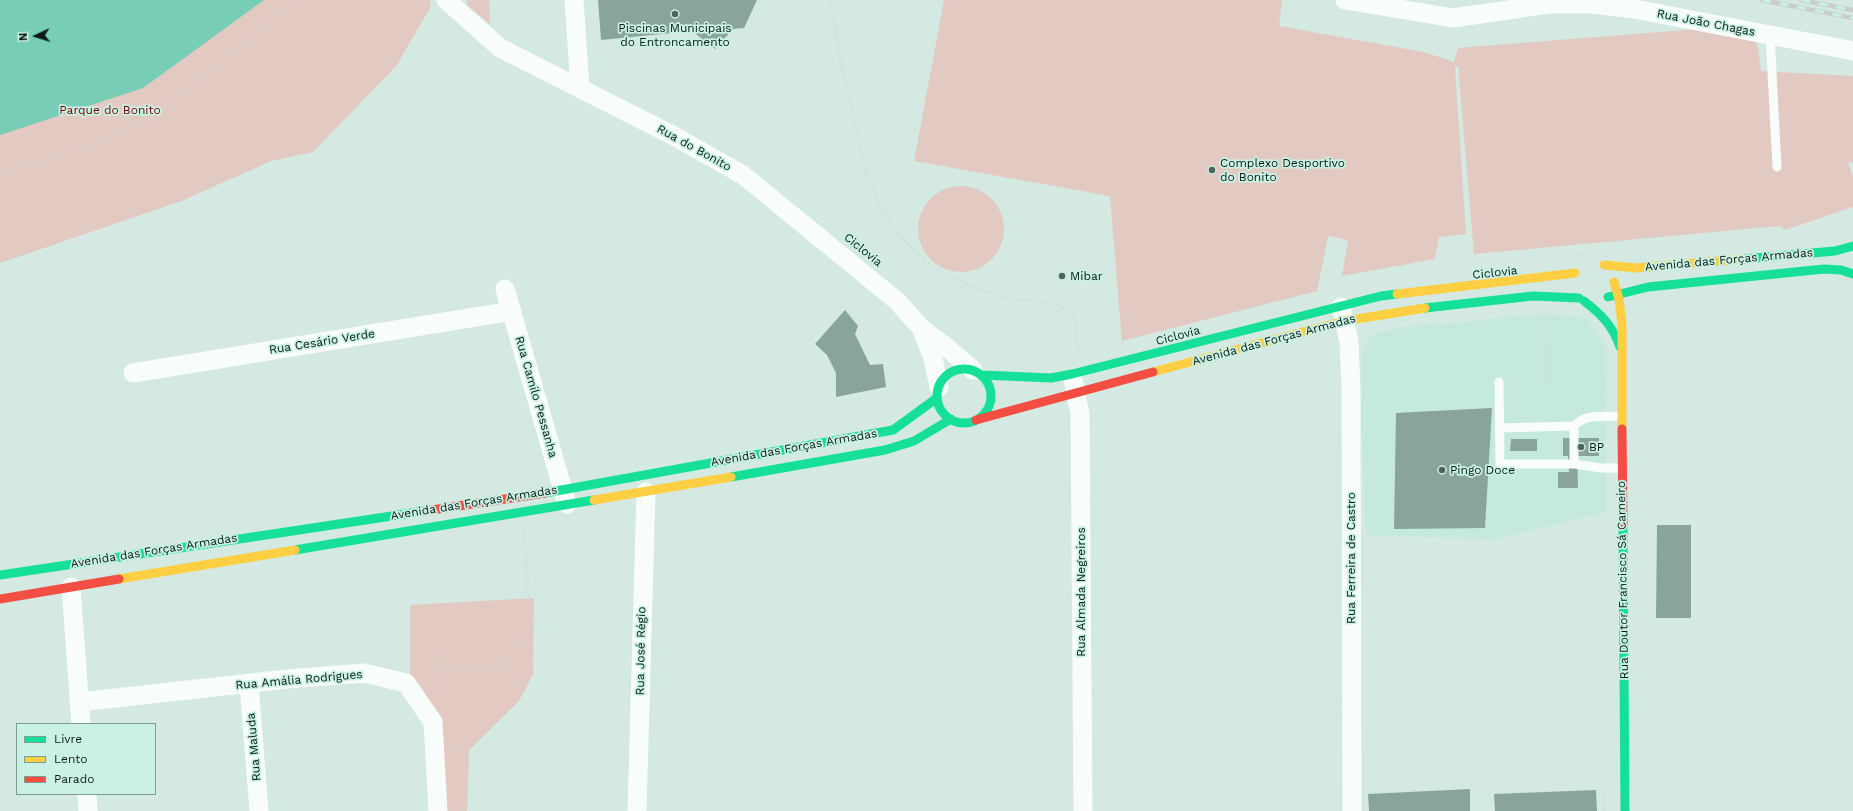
<!DOCTYPE html>
<html>
<head>
<meta charset="utf-8">
<style>
  body { margin:0 }
  #map { position:relative; width:1853px; height:811px; overflow:hidden; background:#d3e9e1; font-family:"Work Sans",sans-serif }
  canvas { display:block }
  .legend { position:absolute; left:16px; top:723px; width:140px; height:72px; box-sizing:border-box; background:#caf2e4; border:1px solid #7e9c92; margin:0; padding:5px 7px; list-style:none; font-size:12px; color:#0c1a16 }
  .legend li { display:flex; align-items:center; gap:8px; height:20px }
  .legend b { width:20px; border:1px solid #7e9c92 }
  .north { position:absolute; left:16px; top:16px; width:40px; height:40px; -webkit-text-stroke:3px #caf2e4; paint-order:stroke; rotate:266deg; font-size:11px; font-weight:700; line-height:16px; text-align:center; color:#0c1a16 }
  .north::after { content:''; display:block; margin:auto; width:14px; height:18px; background:#0c1a16; clip-path:polygon(50% 0,100% 100%,50% 72%,0 100%) }
</style>
</head>
<body>
<div id="map">
<canvas width="1853" height="811"></canvas>
<ul class="legend">
<li><b style="height:5px;background:#16e098"></b>Livre</li>
<li><b style="height:5px;background:#ffcf43"></b>Lento</li>
<li><b style="height:5px;background:#f24e42"></b>Parado</li>
</ul>
<div class="north">N</div>
</div>
<script>
const ctx = document.querySelector('canvas').getContext('2d');
ctx.lineJoin = 'round';
function fill(path, color) { ctx.fillStyle = color; ctx.fill(path, 'evenodd'); }
function trace(path, color, width, dash) { ctx.strokeStyle = color; ctx.lineWidth = width; ctx.lineCap = dash ? 'butt' : 'round'; ctx.setLineDash(dash || []); ctx.stroke(path); }
function drawText(font, color, halo, rows, align = 'center') {
  ctx.font = font + ' "Work Sans",sans-serif'; ctx.lineWidth = 3.5; ctx.setLineDash([]); ctx.textBaseline = 'middle'; ctx.strokeStyle = halo; ctx.fillStyle = color; for (const [text, x, y, turn = 0] of rows) {
    ctx.save(); ctx.translate(x, y); ctx.rotate((+turn || 0) * Math.PI / 180); ctx.textAlign = isNaN(turn) ? turn : align; if (halo) ctx.strokeText(text, 0, 0); ctx.fillText(text, 0, 0); ctx.restore();
  }
}
const built = new Path2D(`
  M1552 314 1586 319 1605 345 1606 512 1495 539 1366 535 1361 426 1362 350 1372 335 1404 327Z`);
const green = new Path2D(`
  M0 0H429L431 6 397 65 313 152 271 161 179 202 0 263Z
  M467 0H489L490 24 467 5Z
  M944 0H1282L1279 26 1424 52 1454 62 1458 48 1697 29 1755 41 1758 47 1761 71 1853 76V162L1848 163 1853 177V207L1785 230 1780 226 1474 254 1458 66 1455 67 1466 234 1439 237 1435 259 1342 276 1348 240 1328 236 1317 291 1122 341 1110 196 914 161Z
  M918 229a43 43 0 1 1 86 0a43 43 0 1 1-86 0Z
  M534 598 533 674 519 701 469 750 467 811H443L438 727 410 683V605Z`);
const water = new Path2D(`
  M0 0H264L143 88 0 135Z`);
const building = new Path2D(`
  M598 0H757L744 28 733 29 715 49 692 31 601 40Z
  M845 310 858 326 855 334 870 365 883 364 886 387 836 397V373L827 355 815 344Z
  M1492 408 1485 528 1394 529 1396 413Z
  M1563 438H1599V456H1577L1578 488H1558V472H1569L1568 456H1563Z
  M1511 439H1537V451H1510Z
  M1657 525H1691V618H1656Z
  M1470 789V811H1369L1368 794Z
  M1596 790 1597 811H1495L1494 794Z`);
const path = new Path2D(`
  M830 0 841 63 867 175 879 206 891 225 921 258 948 276 1000 297 1052 304 1066 309 1075 318 1078 354
  M0 172 58 157 151 120 296 0
  M1579 255 1591 252
  M1544 313 1546 382
  M977 350 989 356
  M438 665 501 668 530 627 524 528
  M501 668 512 671 518 683
  M437 698 438 665 448 644
  M451 750H464L463 811
  M1604 811V794L1606 793`);
const lane = new Path2D(`
  M1770 35 1777 167
  M1499 382 1500 464H1574
  M1621 416C1604 417 1586 413 1574 426V464L1601 468H1621
  M1499 428 1574 426`);
const street = new Path2D(`
  M446 0 500 48 674 136 743 175 897 301 921 328 945 346 973 370
  M574 0 580 88
  M1345 0 1453 18 1549 4H1592L1634 9 1853 51
  M505 289 567 504
  M1341 307 1349 341 1351 389 1352 811
  M921 328 933 358 939 387
  M133 373 512 311
  M1073 380 1080 414 1083 811
  M71 587 81 724
  M249 684 259 811
  M79 702 287 679 364 673 406 683 433 722 438 811
  M87 794 88 811
  M637 811 646 492`);
const fast = new Path2D(`
  M1743 259 1835 251 1853 246
  M1608 297 1648 287 1824 269 1841 270 1853 274
  M1584 301C1601 314 1613 326 1620 347
  M1425 308 1533 296 1579 298
  M937 396a27 27 0 1 1 54 0a27 27 0 1 1-54 0Z
  M982 375 1051 378 1072 374 1381 296 1397 294
  M731 477 885 450 914 441 951 419
  M545 493 893 430 937 398
  M1623 525 1625 811
  M295 550 594 500
  M0 575 425 511`);
const slow = new Path2D(`
  M1604 265 1636 268 1743 259
  M1614 282 1619 299 1622 324V429
  M1397 294 1575 273
  M1153 372 1344 321 1425 308
  M594 500 731 477
  M119 579 295 550`);
const jam = new Path2D(`
  M976 420 1153 372
  M1622 429 1623 525
  M425 511 545 493
  M0 599 119 579`);
const rail = new Path2D(`
  M1762 0 1853 18
  M1801 0 1853 10`);
const markers = [
  [675,14,4,"#52625d"],
  [1212,170,4,"#52625d"],
  [1062,276,4,"#52625d"],
  [1581,447,4,"#52625d"],
  [1442,470,4,"#52625d"]
];
const streetNames = [
  ["Rua João Chagas",1706,23,11],
  ["Rua do Bonito",694,148,29],
  ["Ciclovia",863,250,39],
  ["Avenida das Forças Armadas",1729,260,-5],
  ["Ciclovia",1495,273,-6],
  ["Ciclovia",1178,336,-15],
  ["Avenida das Forças Armadas",1274,340,-15],
  ["Rua Cesário Verde",322,342,-9],
  ["Rua Camilo Pessanha",536,397,74],
  ["Avenida das Forças Armadas",794,448,-10],
  ["Avenida das Forças Armadas",474,503,-9],
  ["Avenida das Forças Armadas",154,551,-9],
  ["Rua Ferreira de Castro",1351,558,-90],
  ["Rua Doutor Francisco Sá Carneiro",1623,580,-91],
  ["Rua Almada Negreiros",1081,592,-90],
  ["Rua José Régio",641,651,-89],
  ["Rua Amália Rodrigues",299,680,-5],
  ["Rua Maluda",254,747,-95]
];
const poiNames = [
  ["Piscinas Municipais",675,28,"center"],
  ["do Entroncamento",675,42,"center"],
  ["Complexo Desportivo",1220,163],
  ["do Bonito",1220,177],
  ["Mibar",1070,276],
  ["BP",1589,447],
  ["Pingo Doce",1450,470]
];
const parkNames = [
  ["Parque do Bonito",110,110]
];
fill(built, '#c5eadd');
fill(green, '#e2cac2');
fill(water, '#77cdb5');
fill(building, '#89a49c');
trace(path, '#cfd5d3', 2.5, [1, 3]);
trace(lane, '#f8fcfa', 9);
trace(street, '#f8fcfa', 19);
trace(fast, '#16e098', 9);
trace(slow, '#ffcf43', 9);
trace(jam, '#f24e42', 9);
trace(rail, '#c8cecc', 4.5);
trace(rail, '#caf2e4', 3, [9]);
for (const [x, y, r, color] of markers) { const dot = new Path2D(); dot.arc(x, y, r, 0, 2 * Math.PI); ctx.fillStyle = color; ctx.fill(dot); trace(dot, '#caf2e4', 1.5); }
drawText('12px', '#0c1a16', '#caf2e4', streetNames);
drawText('12px', '#0c1a16', '#caf2e4', poiNames, 'left');
drawText('12px', '#720001', '#caf2e4', parkNames);
</script>
</body>
</html>
